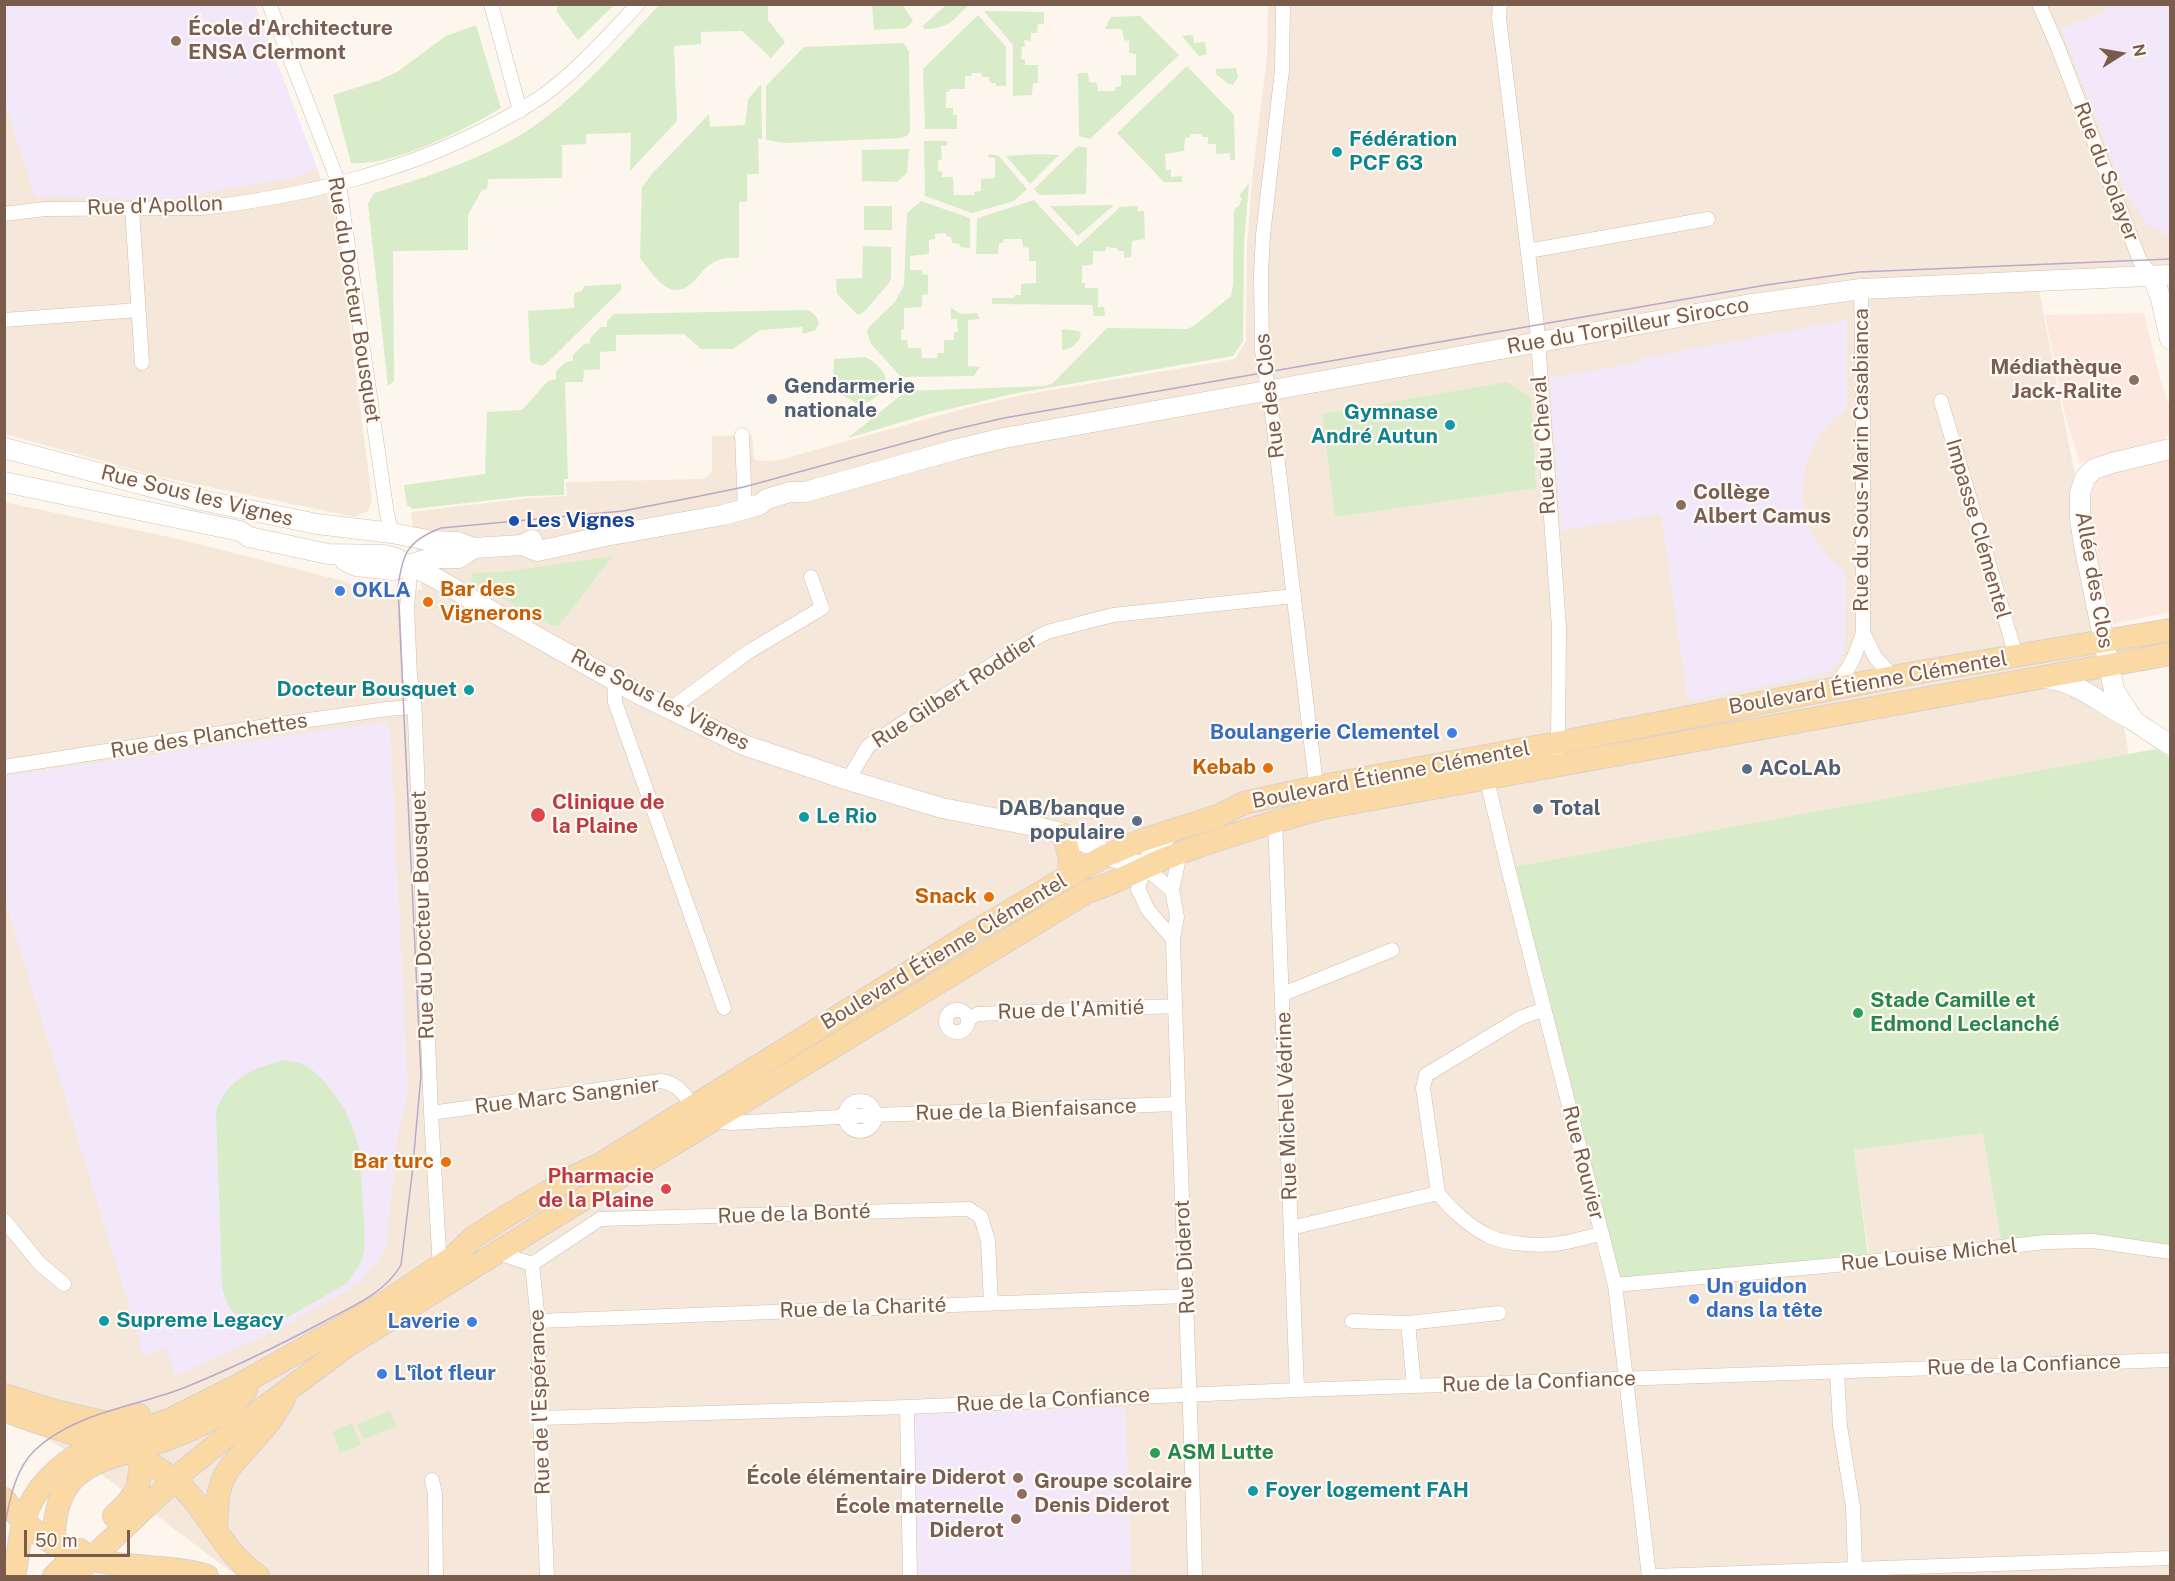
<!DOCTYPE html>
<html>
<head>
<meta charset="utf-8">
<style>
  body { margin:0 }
  #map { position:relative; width:2175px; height:1581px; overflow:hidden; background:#fdf6ec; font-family:"Public Sans",sans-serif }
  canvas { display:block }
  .frame { position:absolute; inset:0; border:6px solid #7a5c4d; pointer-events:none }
  .north { position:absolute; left:2091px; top:24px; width:60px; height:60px; -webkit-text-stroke:4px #fffaf3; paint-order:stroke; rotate:79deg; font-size:16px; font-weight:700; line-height:24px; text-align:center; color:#7a5c4d }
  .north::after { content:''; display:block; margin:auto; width:21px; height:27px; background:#7a5c4d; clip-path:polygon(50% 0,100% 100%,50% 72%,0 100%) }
  .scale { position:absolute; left:24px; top:1530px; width:106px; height:27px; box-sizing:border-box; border:3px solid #7a5c4d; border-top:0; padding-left:8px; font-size:18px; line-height:21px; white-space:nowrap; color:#7a5c4d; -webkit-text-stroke:4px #fffaf3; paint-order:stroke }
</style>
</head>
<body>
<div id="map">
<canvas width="2175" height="1581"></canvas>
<div class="frame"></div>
<div class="north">N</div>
<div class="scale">50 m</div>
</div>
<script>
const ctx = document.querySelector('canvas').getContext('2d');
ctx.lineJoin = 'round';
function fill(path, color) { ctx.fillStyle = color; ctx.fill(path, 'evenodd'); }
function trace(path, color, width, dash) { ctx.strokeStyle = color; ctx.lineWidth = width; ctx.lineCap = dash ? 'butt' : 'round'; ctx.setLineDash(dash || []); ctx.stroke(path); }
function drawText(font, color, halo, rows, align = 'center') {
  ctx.font = font + ' "Public Sans",sans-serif'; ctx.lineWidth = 4.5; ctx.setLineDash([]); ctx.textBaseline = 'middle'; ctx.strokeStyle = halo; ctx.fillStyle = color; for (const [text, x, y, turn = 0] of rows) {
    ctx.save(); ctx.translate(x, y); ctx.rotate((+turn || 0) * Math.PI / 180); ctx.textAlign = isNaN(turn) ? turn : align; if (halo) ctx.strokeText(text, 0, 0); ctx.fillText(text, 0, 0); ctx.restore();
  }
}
const residential = new Path2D(`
  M4 5H255L336 219 372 500 368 511 355 517 156 476 5 434Z
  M1268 5H2170V275L2037 280 2129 754 1509 868 1870 1261 1854 1150 1984 1133 2002 1247 2093 1240 2170 1255V1576H237L96 1470 5 1412 4 502 183 540 343 581 378 594 422 590 411 512 529 498 567 496 566 482 703 479 707 477 712 471V436L752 435 754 459 760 461 779 460 962 409 1022 395 1235 359 1246 341 1247 245 1253 170 1267 56Z`);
const commercial = new Path2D(`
  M2144 313 2159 375 2170 408V433L2158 446 2080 463 2065 415 2045 315Z
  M2170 456V612L2113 624 2088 527V485L2107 470Z`);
const education = new Path2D(`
  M4 5H255L315 162V170L293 178 160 200 35 196 5 103Z
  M2103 5H2170V237L2155 229 2145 221 2126 194 2061 28 2106 12Z
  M1847 320V408L1833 419 1819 436 1811 450 1805 467 1802 497 1811 533 1830 559 1846 572 1845 643 1841 658 1837 665 1822 675 1688 701 1661 514 1561 531 1549 378 1636 363 1639 359Z
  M383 722 390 729 408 1091 398 1134 386 1247 379 1261 359 1283 282 1328 175 1376 167 1348 144 1355 5 900 4 776Z
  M1125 1407 1128 1481H1130V1484H1128L1131 1576H918L913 1413Z`);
const green = new Path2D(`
  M947 4 969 5C953 20 948 29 924 29L923 26Z
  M557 5V4L614 5 578 40 557 12Z
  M659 5H768V20L785 42 771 58 742 31 701 32V44L674 46 677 121 630 171 631 133 586 134V144L562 145V178L488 179 487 189 482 190 468 215V250L393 251 394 367V381L388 386 368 204 374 193C424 178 473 162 519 136 574 102 616 51 659 5Z
  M872 5H903L913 21 906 28 874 30Z
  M984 11 1044 12V24H1038L1037 33H1031V41L1024 40 1025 47H1022L1021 59 1025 60V65H1038V83H1033L1032 95 1013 96V45Z
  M978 15 1006 47V86H996V83H990L989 77H982L981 73H972L971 76H965V89H950L949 92H946V108H953V115H957V129H925L923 69Z
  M1140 16 1179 55 1090 139 1079 136 1078 73H1088L1089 82 1097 83 1098 91H1115V87L1121 86V75H1136V54L1129 53V41L1124 40 1122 29H1105L1111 17Z
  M476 25 501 108C464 130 395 166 351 163L333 95 380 80 397 72 446 36Z
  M1193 35 1194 43 1205 42 1207 54 1199 56 1182 36Z
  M904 43 909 52 910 131 908 135 902 138 785 143 766 140V86L804 47Z
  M1187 66 1234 115 1235 160H1230V153L1216 154V144H1208V137H1202L1201 134H1191L1190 137 1185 138 1184 151 1165 154 1166 170H1171V177L1182 176V182H1164L1117 133Z
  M1236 68 1238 77 1233 85 1227 83 1216 74V69Z
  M761 84 762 139H758L759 174H747V202H739V258C731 258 723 257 716 261 706 265 702 273 695 280 671 305 655 277 640 258L642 187 651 175 709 114 710 127 745 125 748 99Z
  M924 141H947V146H941L942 160H938V171L942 172V177H953L954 195H974V192L981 191V179L995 178V158L988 157 989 154 999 156 1027 189 1014 201 972 213 925 196Z
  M1078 146 1087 148 1086 194 1039 195 1034 189Z
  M909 149 907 173 897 182 862 181V150Z
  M1037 154 1059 155 1030 184 1006 156Z
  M1249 183 1244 243 1243 341 1233 356 1012 394 929 414 848 438 906 391 1045 386 1053 383 1107 328 1187 329 1194 326 1231 296 1233 284 1234 211 1236 207H1238L1242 199 1239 196Z
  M1034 200 1077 247 1120 207 1137 206 1138 211H1144L1145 239 1132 241 1131 257 1124 258V251H1118L1117 248 1106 247V251H1093V264L1082 266V283H1085V288H1098V307H1104L1105 316H1094L1092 305 992 304V298H1014L1015 295H1021V284L1036 283V261H1029V248L1023 247 1022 239H1004L1003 243H999L998 254H976L977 220 978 218Z
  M921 201 970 218V248L960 247V244L952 243 951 237 946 236V233L935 234V239L929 240V254L910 256V270H922V274L928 275V294L922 295V307L904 308V329L901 330V340H907L908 348H921L922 358H937L938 353H944V340H954V332H958L957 319H951V308L961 314 977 313 980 319 968 320V366L980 367 974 376 901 377 871 344 867 332 869 327 895 302 904 285 907 213Z
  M1114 205 1078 236 1050 206Z
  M864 206H892V230H864Z
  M863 246 891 247V278L889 283 864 312 858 315 837 294 836 279 862 278Z
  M621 284V290L548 362 542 366 532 363 530 359 528 311 574 308V293L582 291 584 286Z
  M806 310C814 312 816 316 819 323L816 330 803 334 802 327 760 330 733 349H701L684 334 616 335V351L600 352V369L584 370 583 382H565L568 479H564V495L528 496 413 509 407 505 404 485 485 474 487 412 522 410 548 381 556 379V371L566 362 573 361V355L584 344 590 343V338L601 327H607V321L614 314Z
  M1062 329 1079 331 1081 336C1078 343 1070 350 1062 350Z
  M865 357C875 361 890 375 886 387 884 391 879 394 876 397 870 401 866 404 858 404L833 390 834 359Z
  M1507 382 1531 398 1536 488 1335 517 1322 414Z
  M613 556 558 626 550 625 471 581 472 573 503 572Z
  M2156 749 2170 758V1244L2163 1250 2093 1241 2002 1246 1983 1133 1854 1150 1869 1262 1615 1285 1508 868Z
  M285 1060 300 1063 312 1070 326 1083 344 1108 353 1129 359 1148 365 1233 364 1249 362 1260 347 1283 276 1324 256 1327C235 1317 226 1309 222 1285L216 1112C226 1079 254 1067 285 1060Z
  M390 1411 396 1426 363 1439 357 1424Z
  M352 1423 361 1445 340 1453 332 1432Z`);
const street = new Path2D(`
  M269 4 339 184 387 514 392 533
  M491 4 520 111
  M1283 4 1282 70 1263 235 1261 274 1262 351 1273 421 1317 793
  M1500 4 1499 18 1537 326 1559 627 1558 749
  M2039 4 2057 45 2140 261 2153 277
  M132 208 142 363
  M4 214 45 209 202 208C303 196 401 173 491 126 512 115 534 103 553 88 584 63 611 33 638 4
  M1528 251 1708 219
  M4 320 138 310
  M1941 401 2016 656
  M742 435 745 509
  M411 564 407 607 410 677 414 695 431 1113 440 1269
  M1863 632 1875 657 1893 677
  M614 680 615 702 724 1008
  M1834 686C1850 670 1856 654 1863 632V415L1861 289
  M669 710 748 652 822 608 811 577
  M4 767 273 725 387 709 414 707
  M1485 772 1508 868 1615 1285 1649 1576
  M848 780 868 746 1011 652 1047 632 1113 615 1294 596
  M1275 821 1297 1390
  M1180 853 1172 890 1177 917 1173 939C1179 1151 1190 1364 1195 1576
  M1172 890 1144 867 1138 889 1148 910 1173 939
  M1283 994 1392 950
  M946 1021a11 11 0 1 1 22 0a11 11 0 1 1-22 0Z
  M968 1019 978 1014 1175 1006
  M845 1116a15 15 0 1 1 30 0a15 15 0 1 1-30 0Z
  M431 1113 661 1081C678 1084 683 1093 693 1106
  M713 1121 731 1123 875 1115 1177 1104
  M1438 1193 1423 1088 1426 1075 1520 1018 1544 1009
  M4 1220 40 1264 64 1284
  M1291 1228 1438 1193C1451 1210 1471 1228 1491 1237 1507 1244 1538 1246 1556 1244 1571 1242 1586 1237 1601 1234
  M498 1253 532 1264 538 1321 540 1418 547 1576
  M532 1264 600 1219 969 1209 981 1217 988 1241 991 1303
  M1615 1285 1869 1262 2045 1242 2093 1241 2170 1252
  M538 1321 1187 1296
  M1352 1321 1408 1323 1499 1313
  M1408 1323 1414 1386
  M1837 1372 1840 1426 1853 1507 1855 1570
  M907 1407 910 1576
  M540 1418 907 1407 1297 1390 2170 1360
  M432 1480 435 1494 436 1576
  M1653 1576 2170 1558`);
const secondary = new Path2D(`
  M2153 277 2161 299 2170 339
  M4 448 201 500 317 524 392 533 432 541 458 542 474 548 522 545 532 540
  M2170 449 2112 463 2094 469 2085 478 2080 493V519L2084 545 2114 690 2134 721 2170 745
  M4 482 240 531 249 537 328 554 384 555 395 558 434 577 498 615 639 694 744 745 848 780 942 808 1034 826 1060 833 1092 845 1107 855 1144 867 1167 834
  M522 545 537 551 557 547 600 537 723 515 759 505 767 499 790 492H805L958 449 1004 438 1746 305 1861 289 2170 275
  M345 561 356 566 393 570 431 558H459L474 548
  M2046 678C2078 682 2101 704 2129 718`);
const primary = new Path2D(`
  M1064 835 1070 858 1069 876
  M4 1395 58 1412 108 1423 139 1415
  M4 1410C61 1434 125 1441 174 1480 199 1500 211 1527 231 1551 239 1561 248 1569 258 1576
  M4 1499C31 1536 72 1559 117 1564 148 1568 177 1567 207 1576
  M114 1516C138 1493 139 1491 141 1459
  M216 1529 218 1495 223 1479 230 1467 271 1420 284 1399
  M54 1544C52 1453 113 1463 178 1435 193 1429 209 1421 223 1412 232 1406 239 1397 246 1390
  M14 1576C18 1558 19 1538 24 1520 33 1488 60 1464 89 1448L171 1419 239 1385 383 1304 453 1257 474 1237 505 1217 573 1177 599 1165 974 932 1069 876 1107 855 1143 840 1218 816 1244 803 1316 787 1557 743 1914 673 2170 630
  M54 1576 80 1550
  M73 1576 185 1470 243 1423 347 1346 549 1220 1087 892C1114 884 1138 870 1164 859 1216 839 1269 823 1323 808L2170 654`);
const tram = new Path2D(`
  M4 1530C9 1503 14 1470 35 1450 74 1413 133 1407 181 1389 231 1369 278 1346 325 1321 353 1306 385 1293 401 1265L412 1175 421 1075 398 588C402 554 407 541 441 528L623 511 690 498 744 487 952 430 1004 418 1766 285 1859 272 2170 259`);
const markers = [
  [176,41,6,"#8d6e63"],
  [1337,152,6,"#0f9aa8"],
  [2134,380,6,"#8d6e63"],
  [772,399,6,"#5c6f8a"],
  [1450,425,6,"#0f9aa8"],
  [1681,505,6,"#8d6e63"],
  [514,521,6,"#1a4fb4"],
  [340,591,6,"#3f7fe0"],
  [428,602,6,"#e8710a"],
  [469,690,6,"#0f9aa8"],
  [1452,733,6,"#3f7fe0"],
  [1268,768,6,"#e8710a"],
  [1747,769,6,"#5c6f8a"],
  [1538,809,6,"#5c6f8a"],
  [538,815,8,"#e0444e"],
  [804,817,6,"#0f9aa8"],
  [1137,821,6,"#5c6f8a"],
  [989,897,6,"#e8710a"],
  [1858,1013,6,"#2e9e5b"],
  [446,1162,6,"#e8710a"],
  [666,1189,6,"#e0444e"],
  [1694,1299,6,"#3f7fe0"],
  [104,1321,6,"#0f9aa8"],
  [472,1322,6,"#3f7fe0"],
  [382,1374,6,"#3f7fe0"],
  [1155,1453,6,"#2e9e5b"],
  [1018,1478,6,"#8d6e63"],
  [1253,1491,6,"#0f9aa8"],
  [1022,1494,6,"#8d6e63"],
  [1016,1519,6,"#8d6e63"]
];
const educationNames = [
  ["École d'Architecture",188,29],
  ["ENSA Clermont",188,53],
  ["Médiathèque",2122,368,"right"],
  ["Jack-Ralite",2122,392,"right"],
  ["Collège",1693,493],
  ["Albert Camus",1693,517],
  ["École élémentaire Diderot",1006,1478,"right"],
  ["Groupe scolaire",1034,1482],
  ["Denis Diderot",1034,1506],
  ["École maternelle",1004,1507,"right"],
  ["Diderot",1004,1531,"right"]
];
const cultureNames = [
  ["Fédération",1349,140],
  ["PCF 63",1349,164],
  ["Gymnase",1438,413,"right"],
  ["André Autun",1438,437,"right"],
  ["Docteur Bousquet",457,690,"right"],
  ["Le Rio",816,817],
  ["Supreme Legacy",116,1321],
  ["Foyer logement FAH",1265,1491]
];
const streetNames = [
  ["Rue du Solayer",2106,172,69],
  ["Rue d'Apollon",155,206,-2],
  ["Rue du Docteur Bousquet",354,300,81],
  ["Rue du Torpilleur Sirocco",1628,326,-10],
  ["Rue des Clos",1270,396,-97],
  ["Rue du Cheval",1544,445,-94],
  ["Rue du Sous-Marin Casabianca",1862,460,-90],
  ["Rue Sous les Vignes",197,496,14],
  ["Impasse Clémentel",1978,529,74],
  ["Allée des Clos",2094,580,80],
  ["Boulevard Étienne Clémentel",1868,683,-10],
  ["Rue Gilbert Roddier",955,691,-33],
  ["Rue Sous les Vignes",660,700,27],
  ["Rue des Planchettes",209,736,-9],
  ["Boulevard Étienne Clémentel",1391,775,-11],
  ["Rue du Docteur Bousquet",423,915,-92],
  ["Boulevard Étienne Clémentel",944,952,-31],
  ["Rue de l'Amitié",1071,1010,-2],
  ["Rue Marc Sangnier",567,1096,-7],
  ["Rue Michel Védrine",1287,1106,-92],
  ["Rue de la Bienfaisance",1026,1110,-2],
  ["Rue Rouvier",1583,1163,76],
  ["Rue de la Bonté",794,1214,-2],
  ["Rue Louise Michel",1929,1255,-6],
  ["Rue Diderot",1185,1257,-93],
  ["Rue de la Charité",863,1308,-2],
  ["Rue de la Confiance",2024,1365,-2],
  ["Rue de la Confiance",1539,1382,-2],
  ["Rue de la Confiance",1053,1400,-3],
  ["Rue de l'Espérance",540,1402,-92]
];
const serviceNames = [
  ["Gendarmerie",784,387],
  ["nationale",784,411],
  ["ACoLAb",1759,769],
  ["DAB/banque",1125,809,"right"],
  ["populaire",1125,833,"right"],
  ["Total",1550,809]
];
const transitNames = [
  ["Les Vignes",526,521]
];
const foodNames = [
  ["Bar des",440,590,"left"],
  ["Vignerons",440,614,"left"],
  ["Kebab",1256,768],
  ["Snack",977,897],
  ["Bar turc",434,1162]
];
const shopNames = [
  ["OKLA",352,591],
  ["Boulangerie Clementel",1440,733,"right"],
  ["Un guidon",1706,1287],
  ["dans la tête",1706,1311],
  ["Laverie",460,1322,"right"],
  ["L'îlot fleur",394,1374]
];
const healthNames = [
  ["Clinique de",552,803],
  ["la Plaine",552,827],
  ["Pharmacie",654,1177,"right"],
  ["de la Plaine",654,1201,"right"]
];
const leisureNames = [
  ["Stade Camille et",1870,1001],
  ["Edmond Leclanché",1870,1025],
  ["ASM Lutte",1167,1453]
];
fill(residential, '#f5e8da');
fill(commercial, '#fde8e0');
fill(education, '#f3e8fa');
fill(green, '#d8ecc9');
trace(street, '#d1beb0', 15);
trace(secondary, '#d6c0b0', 21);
trace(primary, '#dad1cd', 24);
trace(street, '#fff', 14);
trace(secondary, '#fff', 20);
trace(primary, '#fbd9a5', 22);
trace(tram, '#b9a8c9', 1.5);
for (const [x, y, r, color] of markers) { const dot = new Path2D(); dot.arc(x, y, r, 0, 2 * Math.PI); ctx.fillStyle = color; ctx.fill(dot); trace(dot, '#fffaf3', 2); }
drawText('bold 21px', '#785e54', '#fffaf3', educationNames, 'left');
drawText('bold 21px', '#0d838f', '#fffaf3', cultureNames, 'left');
drawText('21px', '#7a5c4d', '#fffaf3', streetNames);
drawText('bold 21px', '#4e5e75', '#fffaf3', serviceNames, 'left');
drawText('bold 21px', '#164399', '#fffaf3', transitNames, 'left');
drawText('bold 21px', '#c56008', '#fffaf3', foodNames, 'right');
drawText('bold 21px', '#366cbe', '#fffaf3', shopNames, 'left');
drawText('bold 21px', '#be3a42', '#fffaf3', healthNames, 'left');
drawText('bold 21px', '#27864d', '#fffaf3', leisureNames, 'left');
</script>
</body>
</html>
